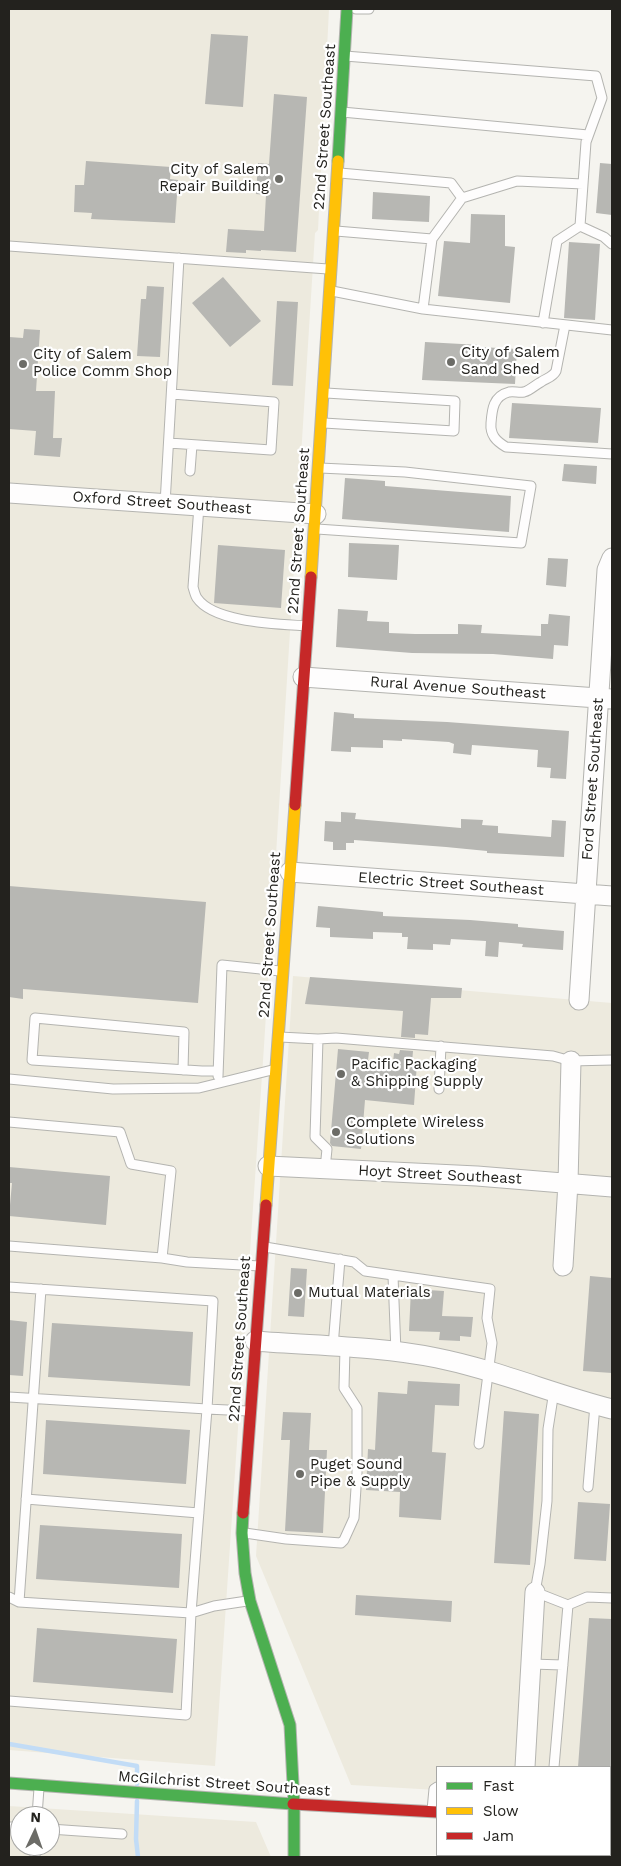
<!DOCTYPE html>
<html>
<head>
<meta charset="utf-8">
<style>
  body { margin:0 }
  #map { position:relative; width:621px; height:1866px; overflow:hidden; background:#f5f4ef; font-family:"Work Sans",sans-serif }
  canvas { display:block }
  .frame { position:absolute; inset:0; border:10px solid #23221e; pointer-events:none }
  .legend { position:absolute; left:436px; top:1766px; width:175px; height:90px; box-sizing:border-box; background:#fff; border:1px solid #a7a7a5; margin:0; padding:6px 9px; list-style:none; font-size:15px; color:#23221e }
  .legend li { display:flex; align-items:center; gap:10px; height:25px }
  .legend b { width:25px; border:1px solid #a7a7a5 }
  .north { position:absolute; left:10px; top:1806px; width:50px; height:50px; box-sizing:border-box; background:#fff; border:1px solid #a7a7a5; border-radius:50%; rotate:3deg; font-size:14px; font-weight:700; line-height:20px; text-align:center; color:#23221e }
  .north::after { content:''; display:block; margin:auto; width:18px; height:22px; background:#6c6c67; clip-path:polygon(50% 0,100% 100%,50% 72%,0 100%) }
</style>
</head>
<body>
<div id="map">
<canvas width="621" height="1866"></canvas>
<div class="frame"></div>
<ul class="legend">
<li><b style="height:6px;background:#4caf50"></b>Fast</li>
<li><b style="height:6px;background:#ffc107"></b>Slow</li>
<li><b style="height:6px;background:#c62828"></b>Jam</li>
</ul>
<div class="north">N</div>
</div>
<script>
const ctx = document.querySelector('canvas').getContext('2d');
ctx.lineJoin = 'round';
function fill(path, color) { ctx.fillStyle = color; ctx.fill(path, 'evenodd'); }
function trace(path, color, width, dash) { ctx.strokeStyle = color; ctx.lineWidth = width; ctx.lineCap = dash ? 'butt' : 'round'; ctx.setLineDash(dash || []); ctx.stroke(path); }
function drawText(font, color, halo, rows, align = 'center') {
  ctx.font = font + ' "Work Sans",sans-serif'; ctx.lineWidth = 4.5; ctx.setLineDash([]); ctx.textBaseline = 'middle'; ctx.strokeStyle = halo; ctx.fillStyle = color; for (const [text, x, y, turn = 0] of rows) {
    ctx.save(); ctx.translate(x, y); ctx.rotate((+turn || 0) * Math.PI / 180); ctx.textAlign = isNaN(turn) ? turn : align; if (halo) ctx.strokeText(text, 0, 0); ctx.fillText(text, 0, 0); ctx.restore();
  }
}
const built = new Path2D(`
  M9 9H329L318 230 315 233 264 1046 215 1766 9 1750Z
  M293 976 612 1003V1801H610V1767H437V1790L351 1785 256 1556Z
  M9 1806 256 1822 271 1857H9ZM20 1816H50V1846H20Z`);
const stream = new Path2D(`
  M9 1744 137 1766V1784
  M137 1801 136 1839 138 1857`);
const building = new Path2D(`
  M211 34 248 36 243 107 205 104Z
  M274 94 307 97 296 252 261 250V251L246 250V253L226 252 228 229 264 231 266 195 256 194 258 163 269 164Z
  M86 161 171 167 170 179 178 180 175 223 91 219 92 213 74 212 75 185H84Z
  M600 163 612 164V215L596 213Z
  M373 192 430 196 429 222 372 219Z
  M471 214 505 215V246L515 247 510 303 438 296 444 241 470 243Z
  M569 242 600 244 595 320 564 318Z
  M223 277 261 321 230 347 192 303Z
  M147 286 164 287 160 357 137 356 141 299H146Z
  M277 301 298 302 293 386 272 385Z
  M24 329 40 330 36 391H55L53 438H62L60 457 34 455 36 431 9 429V337L23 338Z
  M425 342 480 345V347L517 349 515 384 422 380Z
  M512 403 601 408 598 443 509 438Z
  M564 464 597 466 596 484 562 481Z
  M345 478 385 481V486L511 496 509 532 342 519Z
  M349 543 399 545 397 580 348 577Z
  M218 545 285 550 281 608 214 603Z
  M548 558 568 559 566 587 546 585Z
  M338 609 368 611 367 621 389 622V633L415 634H458V624L482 625 481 633 541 636V624H548L549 614 570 616 568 646 554 645 553 659 493 654 412 653 336 647Z
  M334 712 354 714V718L447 722 569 731 566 779 550 778 551 768 537 767 538 750 472 745 471 755 453 753 454 744 449 742 402 739V741L383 740V748L351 747V752L331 751Z
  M341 812 356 813 355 819 461 828V819L483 820 482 825 498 826V833L551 837 552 820 566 821 564 857 487 853V851L446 847 354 840V843H346V850H333V842L324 841 325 821 341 822Z
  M9 886 206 902 198 1003 23 989V999L9 997Z
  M318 906 383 912V916L470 920 518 924V927L564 931 563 950 522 947 523 944 499 942 498 957 485 956 486 941 451 939 450 945 433 944V950L407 949 408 937H402V933L373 932V939L330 937V928L316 927Z
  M310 977 462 988 461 998H431L428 1035 415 1034V1038L401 1037 403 1011 305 1004Z
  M338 1049 369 1052 368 1060 393 1062 394 1053 399 1054 400 1050 413 1051 412 1063H417L414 1105 365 1100 361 1149 332 1146 330 1143Z
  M9 1167 110 1176 106 1225 9 1216 12 1183H9Z
  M291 1268 307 1269 304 1317 288 1316Z
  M590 1276 612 1278V1373L583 1371Z
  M411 1289 444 1291 442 1316 473 1317 471 1337 460 1336V1341L439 1340 440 1332 409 1331Z
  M9 1320 27 1322 23 1376 9 1375Z
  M52 1323 193 1332 190 1386 48 1377Z
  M408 1381 460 1384 459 1406 435 1405 432 1452 446 1453 441 1520 399 1517 400 1492 366 1490 368 1449 375 1450 378 1392 407 1394Z
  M504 1411 539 1414 530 1565 494 1563Z
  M283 1412 311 1413 309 1450H327L323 1533 285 1531 290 1440H281Z
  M46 1420 190 1430 186 1484 43 1474Z
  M578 1502 610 1504 606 1561 574 1559Z
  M40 1525 182 1534 179 1588 36 1579Z
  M356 1595 452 1601 451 1622 355 1615Z
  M589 1618 612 1619V1767H578Z
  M37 1628 177 1639 173 1693 33 1682Z`);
const lane = new Path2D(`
  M356 9H369
  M345 56 596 76 602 98 586 142 580 226
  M342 112 588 135
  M340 173 451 183 462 198
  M580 226 604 237 612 244
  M336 231 432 239 423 309
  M432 239 462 198 517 181 583 184
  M9 246 328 269
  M332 291 423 309 612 330
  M543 323 557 241 580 226
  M565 325 556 371C553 377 547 378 541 382 535 385 531 390 524 392 519 393 514 391 509 392 493 396 492 410 491 423 490 435 496 441 506 447L612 454
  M324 423 454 431 455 401 326 393
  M169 443 271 450 274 402 172 394
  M190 471 192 445
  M165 504 179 258
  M199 506 193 587C194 590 195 595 197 598 214 623 279 624 307 626
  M317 529 521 543 531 486 405 472 320 468
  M280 1037 318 1039 336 1038 553 1056 571 1061 612 1060
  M318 1039 315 1137 327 1149 325 1169
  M183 1070 184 1032 35 1018 32 1060 202 1071H218
  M218 1076 222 965 280 971
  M9 1079 113 1089 199 1088 272 1070
  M439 1089 441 1046
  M9 1122 120 1132 131 1164 171 1171 162 1258
  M9 1246 162 1258 187 1262 260 1266
  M265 1247 354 1262 365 1271 490 1289 487 1318 492 1343 479 1444
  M393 1276 396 1352
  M9 1287 213 1301 207 1409 9 1397
  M333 1347 340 1259
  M554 1391 548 1429 547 1501 540 1564 535 1592 568 1605 587 1597 612 1598
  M588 1487 595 1405
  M26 1499 199 1513
  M245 1533 286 1539 341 1543 344 1540 354 1518 357 1473V1408L344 1388 345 1348
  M9 1597 19 1602 191 1613 186 1715 9 1701
  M247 1601 214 1606 191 1613 207 1409 248 1411
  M19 1602 41 1289
  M531 1664 563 1665
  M554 1767 568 1605
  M610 1795H612
  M432 1810 434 1789 437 1787
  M37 1816 39 1788
  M9 1827H20
  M50 1829 122 1834
  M35 1857V1846
  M520 1857V1855`);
const street = new Path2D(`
  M9 493 316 514
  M303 677 612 699
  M290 872 612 896
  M579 1000 607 570 612 558
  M268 1166 477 1176 612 1187
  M563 1266 568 1183 571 1061
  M255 1341C316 1346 378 1346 437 1358 497 1370 553 1394 612 1409
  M525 1767 535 1592`);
const fast = new Path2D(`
  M338 161 347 9
  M243 1513 242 1533 245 1573 250 1601 290 1725 294 1804V1857
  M9 1783 293 1804`);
const slow = new Path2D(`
  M311 577 338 161
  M266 1205 295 805
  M610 1824H612`);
const jam = new Path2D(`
  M295 805 311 577
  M243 1513 266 1205
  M293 1804 437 1812`);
const markers = [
  [279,179,5,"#6c6c67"],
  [451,362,5,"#6c6c67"],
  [23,364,5,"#6c6c67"],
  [341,1074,5,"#6c6c67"],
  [336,1132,5,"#6c6c67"],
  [298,1293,5,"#6c6c67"],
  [300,1474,5,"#6c6c67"]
];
const streetNames = [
  ["22nd Street Southeast",325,127,-86],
  ["Oxford Street Southeast",162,503,4],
  ["22nd Street Southeast",299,531,-86],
  ["Rural Avenue Southeast",458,688,4],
  ["Ford Street Southeast",593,779,-86],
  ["Electric Street Southeast",451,884,4],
  ["22nd Street Southeast",270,935,-86],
  ["Hoyt Street Southeast",440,1175,3],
  ["22nd Street Southeast",240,1339,-86],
  ["McGilchrist Street Southeast",224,1784,4]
];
const poiNames = [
  ["City of Salem",269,170,"right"],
  ["Repair Building",269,187,"right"],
  ["City of Salem",461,353],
  ["Sand Shed",461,370],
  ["City of Salem",33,355],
  ["Police Comm Shop",33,372],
  ["Pacific Packaging",351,1065],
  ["& Shipping Supply",351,1082],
  ["Complete Wireless",346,1123],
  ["Solutions",346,1140],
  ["Mutual Materials",308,1293],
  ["Puget Sound",310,1465],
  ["Pipe & Supply",310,1482]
];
fill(built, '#edeade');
trace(stream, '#c2dcf6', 4.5);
fill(building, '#b7b7b3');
trace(lane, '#b4b4b0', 11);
trace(street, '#b4b4b0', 21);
trace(fast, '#b4b4b0', 13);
trace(slow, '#b4b4b0', 13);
trace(jam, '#b4b4b0', 13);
trace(lane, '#fefdfd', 9);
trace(street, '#fefdfd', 19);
trace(fast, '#4caf50', 11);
trace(slow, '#ffc107', 11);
trace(jam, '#c62828', 11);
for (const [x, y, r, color] of markers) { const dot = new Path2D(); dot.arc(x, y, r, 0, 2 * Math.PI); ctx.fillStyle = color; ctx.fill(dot); trace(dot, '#fff', 2); }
drawText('15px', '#23221e', '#fff', streetNames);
drawText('15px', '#23221e', '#fff', poiNames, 'left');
</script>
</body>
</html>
